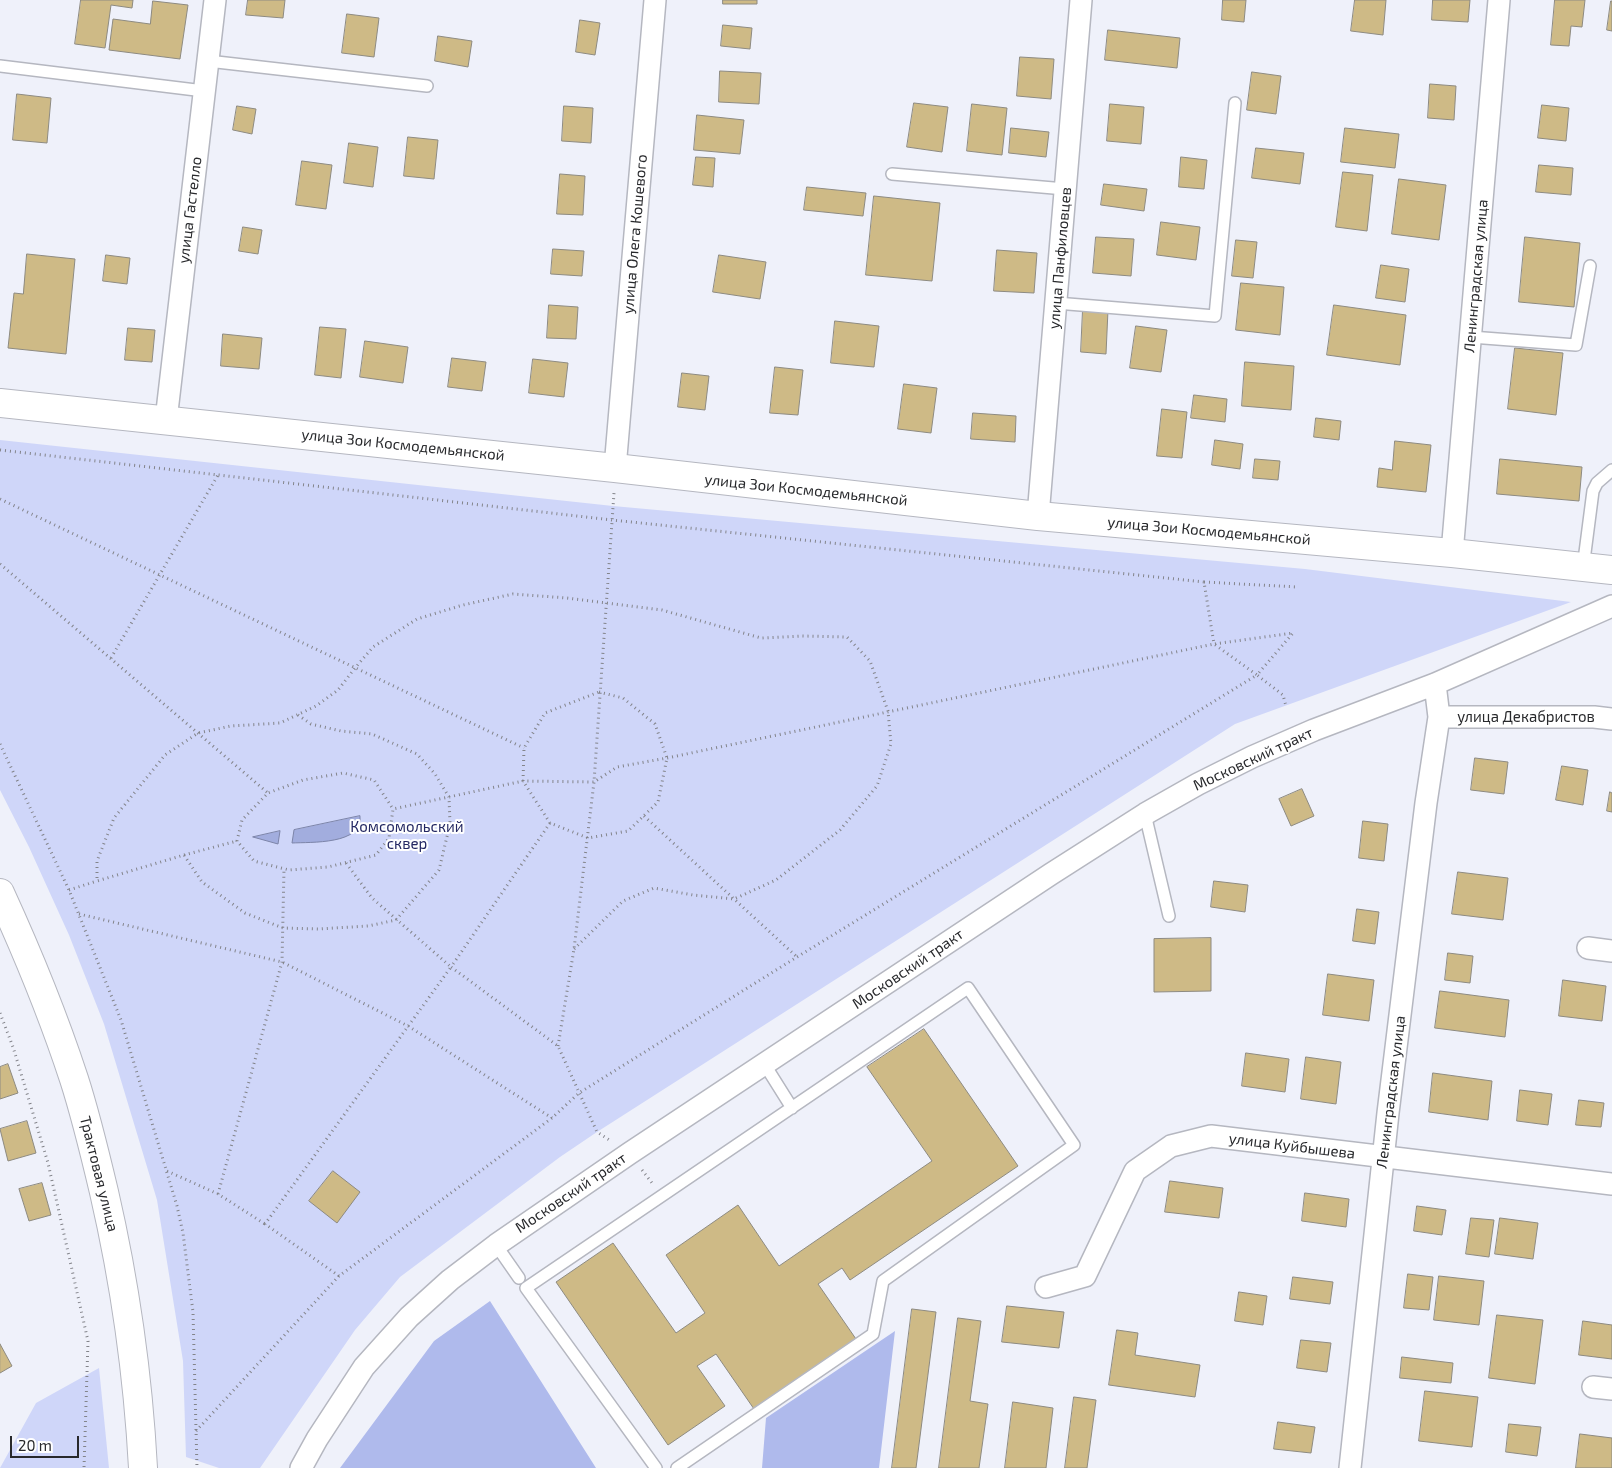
<!DOCTYPE html>
<html>
<head>
<meta charset="utf-8">
<style>
  body { margin:0 }
  #map { position:relative; width:1612px; height:1468px; overflow:hidden; background:#eff1fa; font-family:"Exo 2",sans-serif }
  canvas { display:block }
  .scale { position:absolute; left:10px; top:1436px; width:69px; height:22px; box-sizing:border-box; border:2px solid #28292c; border-top:0; padding-left:6px; font-size:15px; line-height:18px; white-space:nowrap; color:#28292c; -webkit-text-stroke:4px #fff; paint-order:stroke }
</style>
</head>
<body>
<div id="map">
<canvas width="1612" height="1468"></canvas>
<div class="scale">20 m</div>
</div>
<script>
const ctx = document.querySelector('canvas').getContext('2d');
ctx.lineJoin = 'round';
function fill(path, color) { ctx.fillStyle = color; ctx.fill(path, 'evenodd'); }
function trace(path, color, width, dash) { ctx.strokeStyle = color; ctx.lineWidth = width; ctx.lineCap = dash ? 'butt' : 'round'; ctx.setLineDash(dash || []); ctx.stroke(path); }
function drawText(font, color, halo, rows, align = 'center') {
  ctx.font = font + ' "Exo 2",sans-serif'; ctx.lineWidth = 4; ctx.setLineDash([]); ctx.textBaseline = 'middle'; ctx.strokeStyle = halo; ctx.fillStyle = color; for (const [text, x, y, turn = 0] of rows) {
    ctx.save(); ctx.translate(x, y); ctx.rotate((+turn || 0) * Math.PI / 180); ctx.textAlign = isNaN(turn) ? turn : align; if (halo) ctx.strokeText(text, 0, 0); ctx.fillText(text, 0, 0); ctx.restore();
  }
}
const green = new Path2D(`
  M0 440 613 506 1305 569 1571 602 1235 724 597 1132 560 1157 400 1277 355 1330 260 1468H219L186 1457 183 1361 157 1200 104 1024 69 935 29 847 0 790Z
  M99 1368 109 1468H0L36 1403Z`);
const forest = new Path2D(`
  M490 1301 596 1468H340L434 1341Z
  M895 1331 879 1468H762L766 1418Z`);
const water = new Path2D(`
  M360 816C364 845 310 842 292 843L294 830Z
  M280 831 278 844 253 837Z`);
const building = new Path2D(`
  M81 0H133L132 8 111 5 105 48 75 44Z
  M248 0H285L283 18 246 15Z
  M723 0H757V4H723Z
  M1223 0H1246L1244 22 1222 20Z
  M1355 0H1386L1383 35 1351 31Z
  M1433 0H1470L1468 22 1432 20Z
  M1555 0H1585L1582 27 1571 26 1569 46 1551 45Z
  M153 1 188 5 180 59 109 50 113 19 150 24Z
  M1611 1H1612V31L1607 30Z
  M347 14 379 18 374 57 342 53Z
  M580 20 600 23 595 55 576 52Z
  M723 25 752 28 750 49 721 46Z
  M1108 30 1180 38 1177 68 1105 60Z
  M438 36 472 41 468 67 435 61Z
  M1020 57 1054 59 1051 99 1017 96Z
  M720 71 761 73 759 104 719 102Z
  M1252 72 1281 76 1276 114 1247 110Z
  M1430 84 1456 86 1454 120 1428 118Z
  M17 94 51 98 47 143 13 140Z
  M914 103 948 107 942 152 907 147Z
  M972 104 1007 108 1002 155 967 151Z
  M1110 104 1144 107 1141 144 1107 141Z
  M1542 105 1569 108 1566 141 1538 138Z
  M237 106 256 109 252 134 233 130Z
  M564 106 593 108 591 143 562 141Z
  M697 115 744 120 740 154 694 150Z
  M1011 128 1049 132 1046 157 1009 153Z
  M1345 128 1399 134 1395 168 1341 162Z
  M408 137 438 140 434 179 404 176Z
  M349 143 378 147 373 187 344 183Z
  M1256 148 1304 153 1300 184 1252 178Z
  M696 157 715 158 713 187 693 185Z
  M1181 157 1207 160 1204 189 1179 187Z
  M302 161 332 165 326 209 296 205Z
  M1539 165 1573 168 1571 195 1536 192Z
  M1343 172 1373 175 1367 231 1336 227Z
  M560 174 585 176 583 215 557 214Z
  M1399 179 1446 185 1439 240 1392 234Z
  M1104 184 1147 189 1144 211 1101 205Z
  M807 187 866 193 863 216 804 210Z
  M874 196 940 203 932 281 866 275Z
  M1161 222 1200 227 1196 260 1157 255Z
  M243 227 262 230 258 254 239 251Z
  M1096 237 1134 239 1131 276 1093 273Z
  M1525 237 1580 243 1574 307 1519 302Z
  M1236 240 1257 242 1253 278 1232 276Z
  M553 249 584 251 582 276 551 274Z
  M997 250 1037 253 1034 293 994 291Z
  M27 254 75 259 66 354 8 348 14 293 23 294Z
  M106 255 130 258 127 284 103 281Z
  M719 255 766 262 760 299 713 292Z
  M1381 265 1409 269 1405 302 1376 298Z
  M1241 283 1284 287 1280 335 1236 330Z
  M549 305 578 307 576 339 547 338Z
  M1334 305 1406 315 1400 365 1327 355Z
  M1083 309 1108 310 1106 354 1081 352Z
  M835 321 879 326 874 367 831 363Z
  M1136 326 1167 330 1161 372 1130 368Z
  M320 327 346 329 341 378 315 375Z
  M128 328 155 330 152 362 125 360Z
  M223 334 262 338 259 369 221 366Z
  M365 341 408 347 403 383 360 377Z
  M1515 348 1563 353 1556 415 1508 409Z
  M452 358 486 362 482 391 448 387Z
  M533 359 568 363 564 397 529 393Z
  M1245 362 1294 366 1291 410 1242 406Z
  M775 367 803 370 798 415 770 413Z
  M682 373 709 376 705 410 678 407Z
  M904 384 937 388 931 433 898 429Z
  M1194 395 1227 399 1225 422 1191 418Z
  M1162 409 1187 412 1182 458 1157 456Z
  M973 413 1016 416 1015 442 971 439Z
  M1316 418 1341 421 1339 440 1314 437Z
  M1215 440 1243 444 1240 469 1212 465Z
  M1395 441 1431 445 1426 492 1377 487 1379 468 1392 470Z
  M1255 459 1280 461 1278 480 1253 478Z
  M1500 459 1582 467 1579 501 1497 494Z
  M1475 758 1508 762 1504 794 1471 790Z
  M1562 766 1588 770 1583 805 1556 800Z
  M1302 789 1314 816 1291 826 1279 799Z
  M1610 792 1612 793V812L1607 811Z
  M1363 821 1388 824 1384 861 1359 858Z
  M1458 872 1508 878 1503 920 1452 914Z
  M1214 881 1248 885 1245 912 1211 907Z
  M1357 909 1379 912 1375 944 1353 941Z
  M1211 938V991L1154 992V939Z
  M1448 953 1473 956 1470 983 1445 980Z
  M1328 974 1374 980 1369 1021 1323 1015Z
  M1563 980 1606 986 1602 1021 1559 1016Z
  M1440 991 1509 1000 1505 1037 1435 1028Z
  M924 1029 1018 1166 850 1280 842 1268 818 1284 856 1339 754 1409 716 1354 697 1366 725 1406 668 1445 556 1282 613 1243 676 1333 705 1313 666 1255 738 1205 779 1266 932 1161 867 1067Z
  M1246 1053 1289 1059 1285 1092 1242 1086Z
  M1306 1057 1341 1062 1336 1104 1301 1099Z
  M8 1064 18 1093 0 1099V1067Z
  M1433 1073 1492 1081 1488 1120 1429 1112Z
  M1520 1090 1552 1094 1548 1125 1517 1121Z
  M1579 1100 1604 1103 1601 1127 1576 1125Z
  M27 1121 36 1153 8 1161 0 1129Z
  M333 1171 360 1192 337 1223 309 1201Z
  M1170 1181 1223 1188 1219 1218 1165 1212Z
  M42 1183 51 1215 29 1221 19 1189Z
  M1305 1193 1349 1199 1346 1227 1302 1221Z
  M1417 1206 1446 1210 1442 1235 1414 1231Z
  M1471 1218 1494 1220 1489 1257 1466 1254Z
  M1500 1218 1538 1223 1533 1259 1495 1254Z
  M1408 1274 1433 1277 1429 1310 1404 1308Z
  M1439 1276 1484 1281 1479 1325 1434 1320Z
  M1293 1277 1333 1282 1330 1304 1290 1299Z
  M1239 1292 1267 1296 1263 1325 1235 1321Z
  M1007 1306 1064 1312 1059 1348 1002 1342Z
  M912 1309 936 1312 916 1468H892Z
  M1497 1315 1543 1320 1535 1384 1489 1378Z
  M958 1318 981 1321 970 1401 988 1404 979 1468H939Z
  M1583 1321 1612 1325V1359L1579 1355Z
  M1117 1330 1138 1333 1135 1355 1200 1365 1195 1397 1109 1385Z
  M1301 1340 1331 1343 1327 1372 1297 1368Z
  M0 1344 12 1366 0 1373Z
  M1402 1357 1453 1363 1451 1383 1400 1378Z
  M1425 1391 1478 1397 1472 1447 1419 1441Z
  M1074 1397 1096 1400 1087 1468H1065Z
  M1013 1402 1053 1408 1046 1468H1005Z
  M1278 1422 1315 1427 1311 1453 1274 1449Z
  M1509 1424 1541 1427 1537 1456 1506 1452Z
  M1580 1434 1612 1438V1468H1576Z`);
const path = new Path2D(`
  M0 450 612 520 1204 582 1214 644 1293 633 1257 675 1283 695 1286 706
  M0 499 524 748
  M0 564 268 793
  M1204 582 1297 587
  M111 658 218 475
  M599 692 623 698 655 724 667 758 658 802 628 831 588 838 550 823 523 781 524 748 545 713Z
  M298 715 311 724 341 731 372 734 417 754 435 774 449 797 450 824 439 870 396 920 368 926 318 929 283 928 245 913 202 882 184 855 97 881V861L114 818 165 755 198 733 231 726 280 723 316 706 338 690 355 668 373 647 417 619 463 605 513 594 567 598 662 610 761 638 802 636 847 637 870 661 888 711 891 744 877 786 840 830 776 880 734 899 693 895 654 888 623 901 574 949
  M0 744 69 890 121 1020 177 1206 183 1233 193 1312 197 1468
  M644 816 797 957
  M550 823 451 967 558 1046 597 1132 611 1141
  M184 855 237 841
  M69 890 97 881
  M79 914 282 962 408 1026 552 1118
  M0 1013 13 1047 48 1163 88 1341 84 1468
  M558 1046 574 949 594 782 614 493
  M642 1170 652 1183
  M167 1171 218 1194 265 1224
  M218 1194 282 962 284 869
  M339 1276 265 1224 451 967 372 898 346 863
  M196 1431 339 1276 552 1118 579 1093 797 957 1257 675 1214 644 667 758 617 767 594 782 523 781 393 809 389 838 376 855 328 867 289 870 254 861 237 841 242 820 268 793 303 780 343 773 374 780 393 809`);
const service = new Path2D(`
  M208 61 427 86
  M0 66 204 91
  M892 174 1065 189
  M1056 303 1215 316 1235 103
  M1471 337 1576 345 1590 266
  M1583 568 1593 491 1597 483 1612 470
  M1145 814 1169 916
  M765 1065 792 1108
  M496 1245 519 1278
  M656 1468 526 1288 968 988 1074 1145 883 1281 873 1334 677 1468`);
const minor = new Path2D(`
  M166 420 215 0
  M615 468 655 0
  M1038 516 1081 0
  M1452 553 1499 0
  M1439 717H1594L1612 719
  M1588 948 1612 951
  M1046 1287 1085 1276 1135 1171 1171 1146 1211 1136 1612 1184
  M1593 1387 1612 1389
  M301 1468 317 1439 364 1367 409 1317 450 1280 496 1245 630 1153 1051 874 1145 814 1198 784 1252 757 1314 730 1435 684 1612 606
  M1350 1468 1388 1113 1426 803 1439 717 1435 684`);
const primary = new Path2D(`
  M0 403 615 468 1038 516 1452 553 1612 570
  M0 893C28 954 53 1015 74 1079 86 1116 95 1154 104 1192 125 1283 138 1375 143 1468`);
const streetNames = [
  ["улица Гастелло",190,210,-83],
  ["улица Олега Кошевого",635,234,-85],
  ["улица Панфиловцев",1060,258,-85],
  ["Ленинградская улица",1476,276,-85],
  ["улица Зои Космодемьянской",403,445,6],
  ["улица Зои Космодемьянской",806,490,6],
  ["улица Зои Космодемьянской",1209,531,5],
  ["улица Декабристов",1526,717],
  ["Московский тракт",1253,759,-25],
  ["Московский тракт",908,969,-34],
  ["Ленинградская улица",1391,1092,-83],
  ["улица Куйбышева",1292,1146,7],
  ["Трактовая улица",99,1174,76],
  ["Московский тракт",571,1193,-34]
];
const parkNames = [
  ["Комсомольский",407,827],
  ["сквер",407,844]
];
fill(green, '#cfd6f9');
fill(forest, '#afbaec');
fill(water, '#a2adde');
trace(water, '#7d85a9', 1);
fill(building, '#ceba86');
trace(building, '#8d8a81', 1);
trace(service, '#b5b7c0', 14);
trace(minor, '#b5b7c0', 24);
trace(primary, '#b5b7c0', 30);
trace(path, '#83848a', 3, [1, 4]);
trace(service, '#fff', 11);
trace(minor, '#fff', 21);
trace(primary, '#fff', 28);
drawText('15px', '#28292c', '#fff', streetNames);
drawText('15px', '#232762', '#fff', parkNames);
</script>
</body>
</html>
